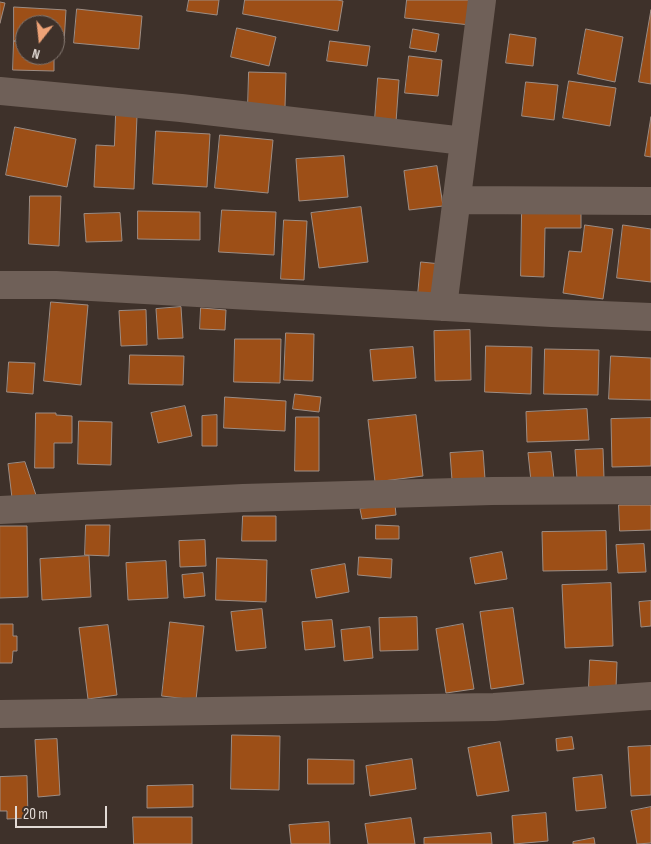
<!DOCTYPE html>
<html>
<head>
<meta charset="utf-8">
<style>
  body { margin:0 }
  #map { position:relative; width:651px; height:844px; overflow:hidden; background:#3e312a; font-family:"Sofia Sans Condensed",sans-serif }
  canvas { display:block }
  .north { position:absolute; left:15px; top:15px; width:50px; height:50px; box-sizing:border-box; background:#3e312a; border:1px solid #80756e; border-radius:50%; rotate:196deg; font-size:14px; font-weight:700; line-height:20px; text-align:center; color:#e2dad5 }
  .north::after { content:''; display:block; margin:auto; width:18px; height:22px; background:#efa377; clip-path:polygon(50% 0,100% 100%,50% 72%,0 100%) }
  .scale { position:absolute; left:15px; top:806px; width:92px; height:22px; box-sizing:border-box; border:2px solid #e2dad5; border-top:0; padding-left:6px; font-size:15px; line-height:18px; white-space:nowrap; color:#e2dad5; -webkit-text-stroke:4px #3e312a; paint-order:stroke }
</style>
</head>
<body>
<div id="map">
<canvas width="651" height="844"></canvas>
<div class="north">N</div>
<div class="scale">20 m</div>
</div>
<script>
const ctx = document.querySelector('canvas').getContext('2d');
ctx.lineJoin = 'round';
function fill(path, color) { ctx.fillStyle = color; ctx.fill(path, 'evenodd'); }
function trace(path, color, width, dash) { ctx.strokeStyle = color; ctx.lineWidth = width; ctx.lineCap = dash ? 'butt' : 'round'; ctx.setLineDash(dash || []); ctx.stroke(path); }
const building = new Path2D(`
  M189 0H219L217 15 187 11Z
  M245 0H337L343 1 338 31 243 14Z
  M407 0H473L470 25 405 18Z
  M0 2 5 3 0 23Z
  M14 7 66 10 64 43 55 42V25H25V42L14 41Z
  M77 9 142 16 139 49 74 43Z
  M651 10V84L639 82Z
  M237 28 276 37 269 66 231 57Z
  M413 29 439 34 436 52 410 48Z
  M586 29 623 37 615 82 578 74Z
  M510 34 536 38 533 66 506 63Z
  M14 41 25 42V55H54V71L13 70Z
  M330 41 370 46 367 66 327 61Z
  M409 56 442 60 438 96 405 93Z
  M249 72 286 73 285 107 248 106Z
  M378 78 399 80 396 122 375 120Z
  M569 81 616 88 610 126 563 118Z
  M526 82 558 85 554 120 522 116Z
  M116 115 137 116 134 189 94 187 96 145 114 146Z
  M651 117V157L645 156Z
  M15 127 76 139 67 187 6 175Z
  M156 131 210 134 207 187 153 184Z
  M220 135 273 140 268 193 215 188Z
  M344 156 348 197 299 201 296 159Z
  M437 166 443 206 409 210 404 171Z
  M30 196H61L59 246 29 244Z
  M361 207 368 262 319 268 311 213Z
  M222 210 276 212 274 255 219 252Z
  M138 211 200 212V240L138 239Z
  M522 211H581V228H545L544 277 521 276Z
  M120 213 122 241 86 242 84 214Z
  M284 220 307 221 304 280 281 279Z
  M585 225 613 229 603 299 563 293 569 251 581 252Z
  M623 225 651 229V282L617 278Z
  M421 262 441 264 439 297 418 295Z
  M51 302 88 305 81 385 44 381Z
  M181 307 183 338 158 339 156 309Z
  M201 308 226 310 225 330 200 329Z
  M146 310 147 345 121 346 119 311Z
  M470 330 471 380 435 381 434 331Z
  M286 333 314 334 313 381 284 380Z
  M235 339H281L280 383 234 382Z
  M486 346 532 347 531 394 485 392Z
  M413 347 416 378 373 381 370 350Z
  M545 349 599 350 598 395 544 394Z
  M130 355 184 356 183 385 129 384Z
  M611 356 651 358V400L609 399Z
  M9 362 35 363 33 394 7 392Z
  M295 394 321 397 319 412 293 409Z
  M225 397 286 401 285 431 224 428Z
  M185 406 192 436 158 443 151 413Z
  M587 409 589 440 527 442 526 412Z
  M36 413H56V415L72 416V443H54V468H35Z
  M217 415V446H202V416Z
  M416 415 423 476 375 482 368 420Z
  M296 417H319V471H295Z
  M651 418V466L612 467 611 419Z
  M79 421 112 422 111 465 78 464Z
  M603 449 604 478 577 479 575 450Z
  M483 451 485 479 452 480 450 453Z
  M551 452 554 479 531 481 528 453Z
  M25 462 37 498H12L8 464Z
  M395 504 396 515 362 519 360 509Z
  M619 505H651V530L620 531Z
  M243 516H276V541H242Z
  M86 525H110L109 556 85 555Z
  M376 525 399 526V539H376Z
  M0 526H27L28 597 0 598Z
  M606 531 607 570 543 571 542 532Z
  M205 540 206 566 180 567 179 541Z
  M644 544 646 572 618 573 616 545Z
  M502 552 507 579 475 584 470 558Z
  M89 556 91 597 42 600 40 559Z
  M359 557 392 559 391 578 358 575Z
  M217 558 267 560 266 602 216 600Z
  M166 561 168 598 128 600 126 563Z
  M345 564 349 592 316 598 311 570Z
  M203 573 205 596 184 598 182 575Z
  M611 583 613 646 565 648 562 585Z
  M651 601V626L641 627 639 602Z
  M513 608 524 684 491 689 480 612Z
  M262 609 266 648 236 651 231 612Z
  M417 617 418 650 380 651 379 618Z
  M332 620 335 647 305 650 302 622Z
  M170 622 204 626 196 700 162 696Z
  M0 624H13V636H17V651H13L12 663H0Z
  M463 624 474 689 446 693 436 629Z
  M108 625 117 695 88 699 79 628Z
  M370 627 373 658 344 661 341 630Z
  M590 660 617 662 616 688 589 687Z
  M232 735 280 736 279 790 231 789Z
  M572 737 574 749 557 751 556 739Z
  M57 739 60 795 38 797 35 740Z
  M500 742 509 791 477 796 468 748Z
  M651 746V795L631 796 628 747Z
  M308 759 354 760V784H308Z
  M412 759 416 789 370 796 366 766Z
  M602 775 606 808 576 811 573 778Z
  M27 776 28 818 7 819V811H0V777Z
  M193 785V807L147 808V786Z
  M651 807V843L637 844 631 811Z
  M546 813 548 841 514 844 512 816Z
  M133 817H192V844H134Z
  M411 818 415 844H368L365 824Z
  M329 822 330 844H291L289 825Z
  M491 833 492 844H424V838Z
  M594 838 595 844H573V842Z`);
const minor = new Path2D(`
  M0 91 181 108 464 141
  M456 200 651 201
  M0 285H56L552 313 651 317
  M443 307 482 0
  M0 510 243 498 492 491 651 490
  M0 714 494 707 651 696`);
fill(building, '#9d4f17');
trace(building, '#9d8d84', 1);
trace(minor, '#6f6058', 28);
</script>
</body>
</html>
